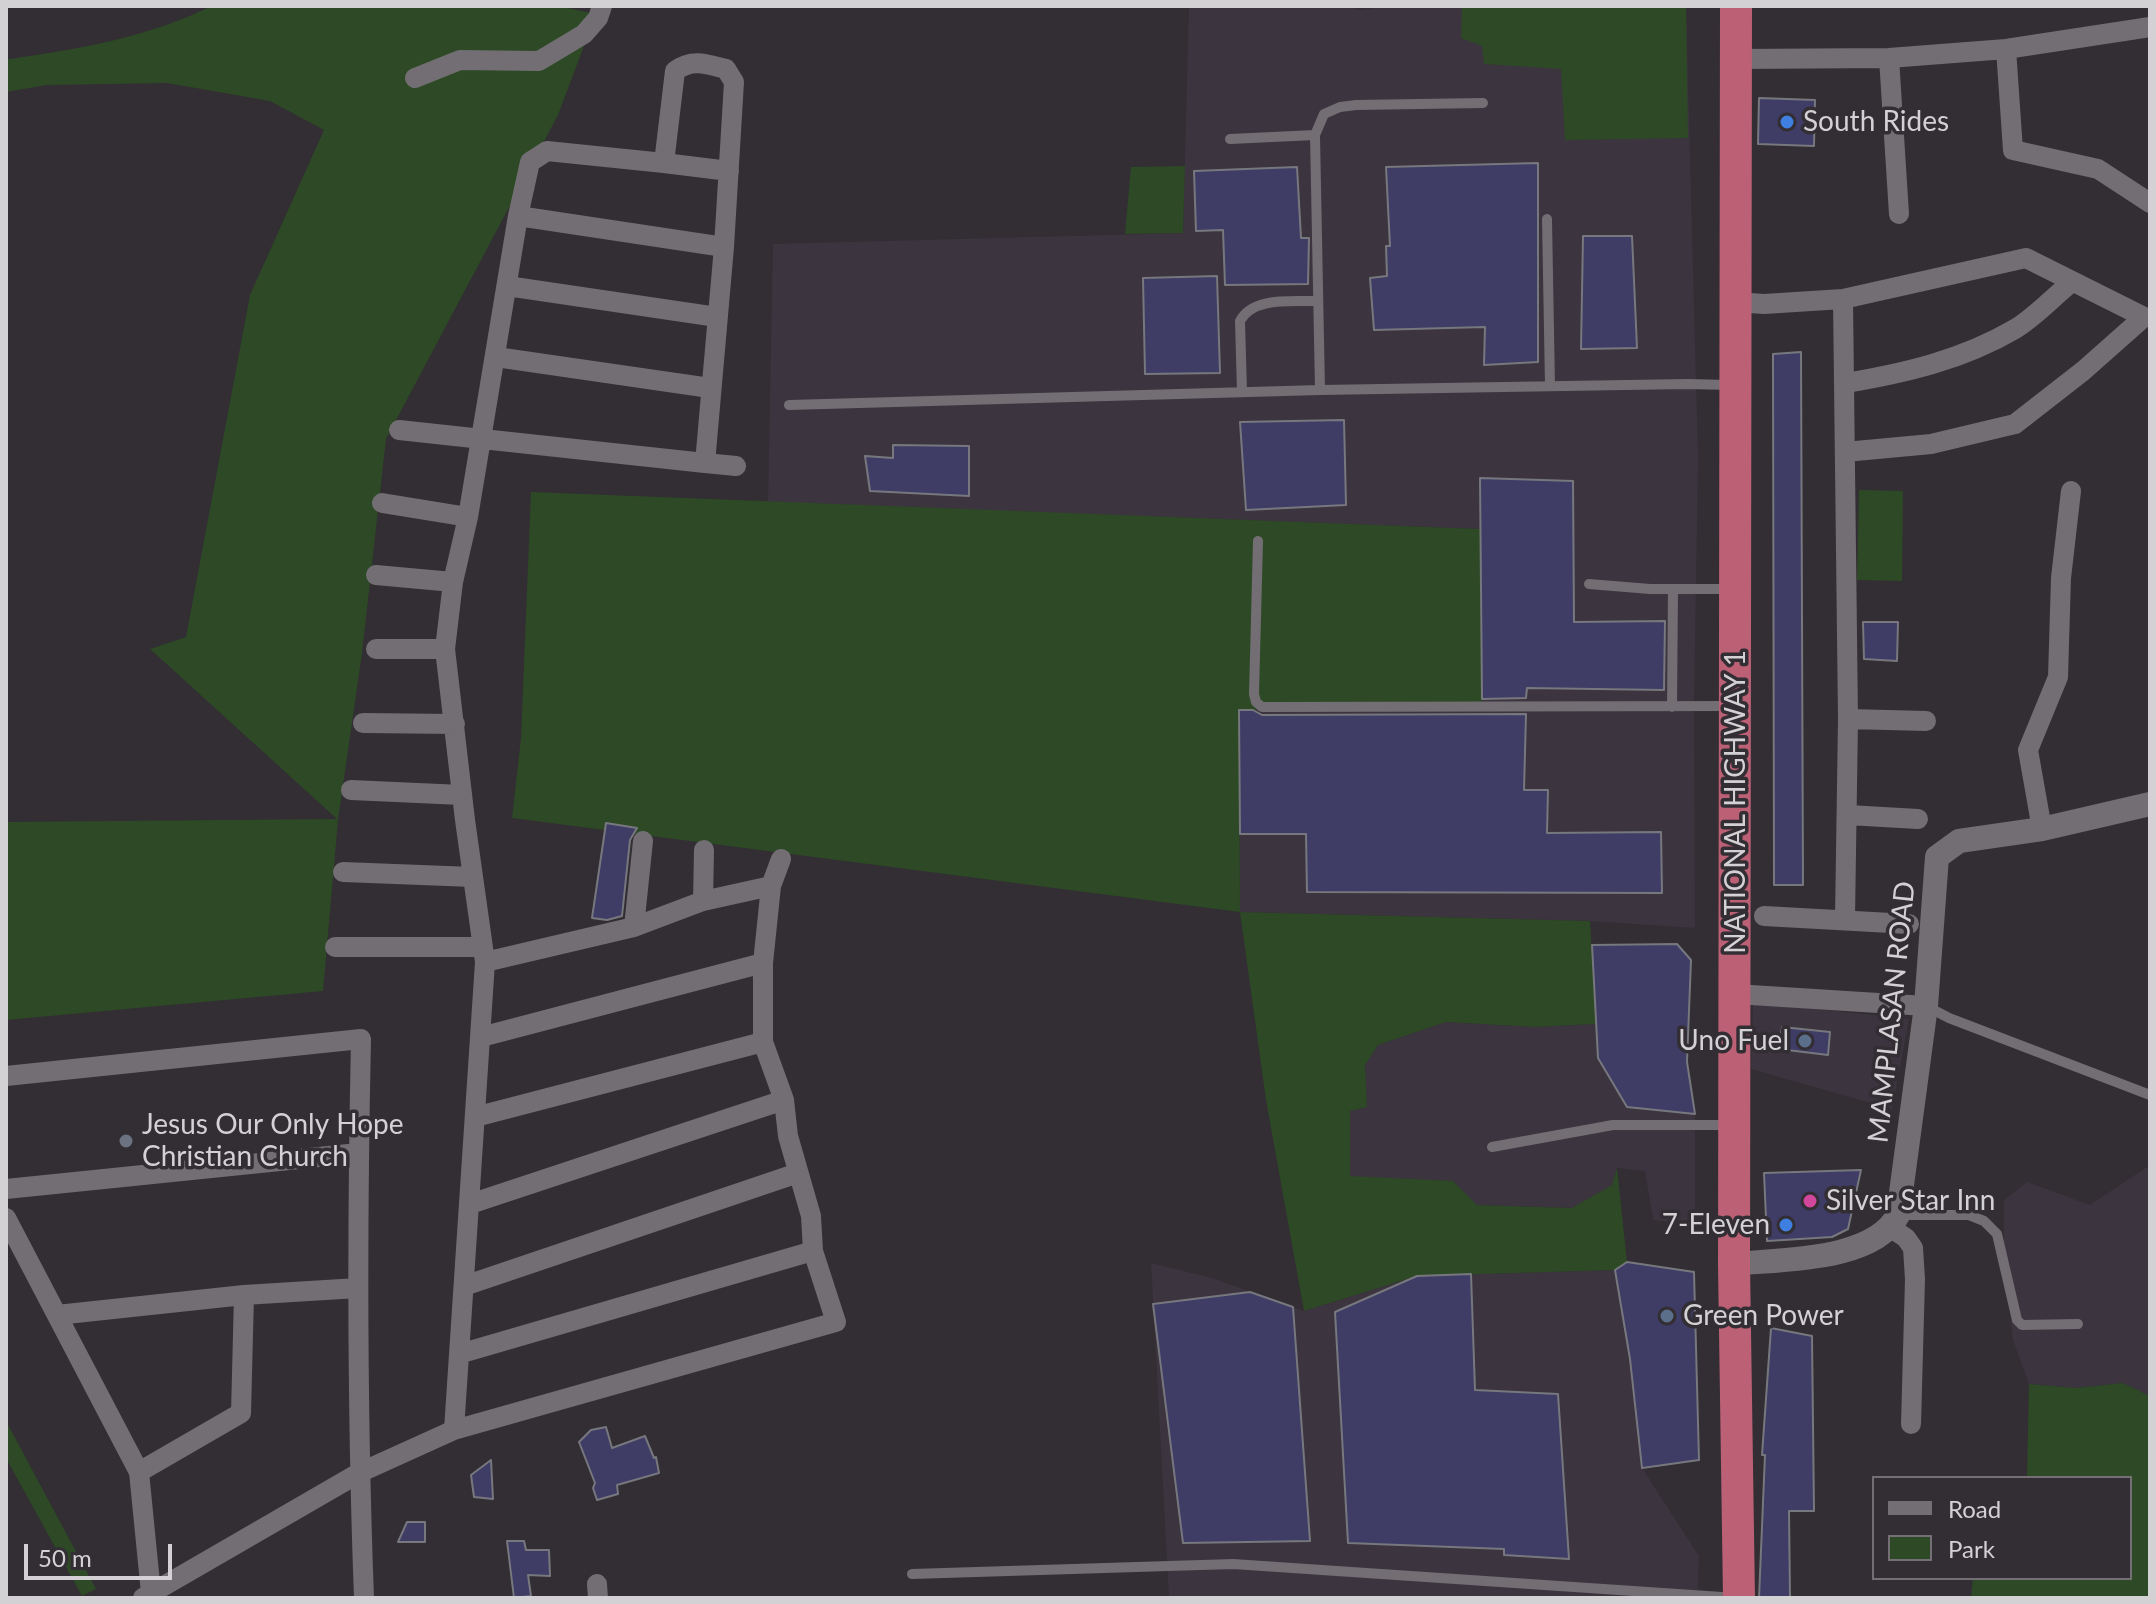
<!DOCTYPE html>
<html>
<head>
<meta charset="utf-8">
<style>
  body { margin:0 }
  #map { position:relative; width:2156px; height:1604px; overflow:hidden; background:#322e33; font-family:Lato,sans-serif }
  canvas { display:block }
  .frame { position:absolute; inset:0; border:8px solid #d4d1d5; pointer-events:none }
  .legend { position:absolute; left:1872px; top:1476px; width:260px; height:104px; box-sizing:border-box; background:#322e33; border:2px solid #736f74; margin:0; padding:10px 14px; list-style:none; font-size:24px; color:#d4d1d5 }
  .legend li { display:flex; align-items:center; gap:16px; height:40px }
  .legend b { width:40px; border:2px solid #736f74 }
  .scale { position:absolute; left:24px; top:1544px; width:148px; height:36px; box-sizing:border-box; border:4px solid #d4d1d5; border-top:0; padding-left:10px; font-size:24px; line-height:28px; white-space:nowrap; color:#d4d1d5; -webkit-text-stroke:6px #322e33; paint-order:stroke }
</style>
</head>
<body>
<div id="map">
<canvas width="2156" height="1604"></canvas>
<div class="frame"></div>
<ul class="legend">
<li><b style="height:10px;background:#726e73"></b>Road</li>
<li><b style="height:22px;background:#2d4926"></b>Park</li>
</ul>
<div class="scale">50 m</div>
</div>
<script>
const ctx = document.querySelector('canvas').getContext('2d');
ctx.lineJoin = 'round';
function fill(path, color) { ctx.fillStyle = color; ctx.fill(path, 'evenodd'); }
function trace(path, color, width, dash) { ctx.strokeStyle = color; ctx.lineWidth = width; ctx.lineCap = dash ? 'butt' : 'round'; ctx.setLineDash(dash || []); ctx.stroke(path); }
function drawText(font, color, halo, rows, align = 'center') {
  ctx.font = font + ' Lato,sans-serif'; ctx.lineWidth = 7; ctx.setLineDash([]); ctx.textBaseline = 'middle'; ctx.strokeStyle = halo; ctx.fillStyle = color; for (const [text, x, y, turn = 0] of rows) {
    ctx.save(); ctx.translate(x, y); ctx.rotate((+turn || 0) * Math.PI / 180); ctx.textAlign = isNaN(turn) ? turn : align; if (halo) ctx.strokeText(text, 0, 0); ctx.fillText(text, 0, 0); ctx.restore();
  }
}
const built = new Path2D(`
  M1189 6H1347L1360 10 1387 6H1686L1698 457 1694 706 1695 928 1590 921 1240 912 1239 710 1482 708 1480 529 768 502 773 244 1183 233Z
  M1753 1002 1909 1019 1892 1109 1751 1069Z
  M1446 1022 1535 1027 1596 1024 1598 1058 1627 1106 1695 1114V1225L1653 1220 1645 1171 1617 1168 1613 1185 1572 1208 1476 1205 1453 1181 1350 1177V1110L1367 1107 1365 1065 1378 1045Z
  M2150 1165V1396L2123 1383 2075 1388 2029 1384 2013 1340 2004 1258V1200L2027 1182 2090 1205Z
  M1151 1263 1212 1278 1304 1311 1417 1276 1615 1270 1630 1359 1642 1468 1699 1556 1697 1598H1169Z`);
const green = new Path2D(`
  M212 6H558L596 14 558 115 386 439 362 653 338 820 323 991 6 1020V822L337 819 150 649 186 637 250 295 324 130 270 101 167 83 47 85 6 92V58L10 59C80 49 148 37 212 6Z
  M1462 6H1686L1688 138 1565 140 1561 69 1484 64 1482 46 1461 38Z
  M1185 166 1183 233 1125 234 1131 167Z
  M1859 490 1903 491 1902 581 1857 580Z
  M531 492 1480 529 1482 707 1239 710 1240 912 1590 921 1596 1024 1535 1027 1446 1022 1378 1045 1365 1065 1367 1107 1350 1111V1176L1453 1181 1477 1205 1572 1208 1612 1185 1617 1168 1627 1262 1615 1270 1417 1276 1304 1311 1266 1100 1240 912 512 818 521 738Z
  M2123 1383 2150 1396V1598H1971L1973 1578H2130V1478H2025L2027 1476 2029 1384 2075 1388Z
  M6 1421 96 1589 82 1596 6 1458Z`);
const building = new Path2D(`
  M1759 98 1815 100 1814 146 1758 144Z
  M1538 163V362L1484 365 1485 327 1374 330 1370 278 1387 276 1386 246H1390L1386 167Z
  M1297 167 1301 238H1309L1308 284 1225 285 1223 230 1196 231 1194 171Z
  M1583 236H1632L1637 348 1581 349Z
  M1217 276 1220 373 1145 374 1143 278Z
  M1801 352 1803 885H1774L1773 354Z
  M1344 420 1346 505 1246 510 1240 422Z
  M893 445 969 446V496L870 491 865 456 893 458Z
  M1480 478 1573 481 1574 622 1665 621 1664 690 1527 688 1526 698 1482 699Z
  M1863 622H1898L1897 661 1864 659Z
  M1239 710H1253L1262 715 1526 714 1524 790H1548L1547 833 1661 832 1662 893 1307 892 1306 834H1240Z
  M606 823 637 828 630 840 622 916 607 920 592 918Z
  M1677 944 1691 960 1687 1062 1695 1114 1627 1107 1598 1058 1592 945Z
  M1782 1027 1830 1032 1828 1055 1779 1049Z
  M1861 1170 1848 1229 1832 1237 1767 1241 1764 1173Z
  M1627 1262 1694 1272 1699 1460 1642 1468 1630 1359 1615 1270Z
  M1471 1274 1475 1390 1558 1394 1569 1559 1504 1555V1549L1348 1543 1335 1312 1417 1276Z
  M1250 1292 1293 1307 1310 1541 1183 1543 1153 1304Z
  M1771 1328 1812 1336 1814 1511H1789L1790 1598H1759L1765 1455H1762Z
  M606 1427 612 1448 645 1436 654 1458 656 1457 659 1473 617 1485 618 1494 597 1500 593 1488 595 1483 579 1442 591 1430Z
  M491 1460 493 1499 474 1497 471 1475Z
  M407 1522H425V1542H398Z
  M507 1541H524L526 1550H549L550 1576 528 1575 531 1596 514 1598Z`);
const service = new Path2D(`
  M1230 139 1315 135
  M1547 219 1550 386
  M1320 390 1315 135 1324 114 1340 107 1356 105 1483 103
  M1242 392 1240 321C1253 296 1293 302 1318 301
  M789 405 1320 390 1687 384 1731 385
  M1258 541 1254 694 1256 702 1262 707 1732 706
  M1589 584 1650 589H1731
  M1672 707 1673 589
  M1926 1006 1949 1018 2150 1095
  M1492 1147 1613 1125H1728
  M1900 1215H1969L1984 1221 1997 1234 2017 1320 2022 1325 2078 1324
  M912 1574 1233 1564 1737 1598`);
const minor = new Path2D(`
  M2006 49 2013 150 2098 169 2150 203
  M1889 58 1899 214
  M1736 59 1889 58 2006 49 2150 27
  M415 78 460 60 539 61 584 34 598 18 602 6
  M664 163 729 171
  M518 216 724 247
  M507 286 717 317
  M1843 299 1848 719 1845 919
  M1736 302 1764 304 1843 299 2026 258 2144 317 2083 371 2015 424 1931 444 1845 452
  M496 357 710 388
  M1846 383C1905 373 1962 360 2015 329 2035 317 2053 297 2072 282
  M399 430 705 463
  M382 503 468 517
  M376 575 453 582
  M376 649H445
  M1848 719 1926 721
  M363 723 455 724
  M351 790 462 795
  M1848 815 1918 819
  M2042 829 2028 750 2058 677 2061 578 2071 491
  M343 872 473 877
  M771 886 781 859
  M703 901 704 850
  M1764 916 1909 924
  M634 927 643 841
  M335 947H483
  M1735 994 1926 1006
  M481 1037 763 963
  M6 1076 361 1039C357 1225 357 1412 364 1598
  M475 1117 763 1042
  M6 1189 358 1153
  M470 1204 784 1100
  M6 1218 139 1472 151 1593 154 1598
  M1891 1228 1906 1238 1913 1248 1915 1279 1911 1424
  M464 1286 798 1173
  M57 1315 244 1295 358 1288
  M459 1354 813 1251
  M454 1430 485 962 465 820 445 649 453 582 468 517 518 216 530 162 547 151 664 163 675 71C692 58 707 64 726 69L734 82 724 247 705 463 736 466
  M139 1472 241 1413 244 1295
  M597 1584 598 1598
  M143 1598 359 1473 454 1430 836 1322 813 1251 811 1216 788 1136 784 1100 763 1042V963L771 886 703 901 634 927 485 962`);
const tertiary = new Path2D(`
  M1734 1264C1780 1259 1873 1262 1898 1215L1926 1006 1937 857 1959 841 2042 829 2150 804`);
const trunk = new Path2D(`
  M1736 6 1734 1264 1739 1598`);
const markers = [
  [1787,122,8,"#3f7fe0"],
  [1805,1041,8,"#5c6f8a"],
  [126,1141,8,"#6b7280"],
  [1810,1201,8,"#d1479c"],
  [1786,1225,8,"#3f7fe0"],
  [1667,1316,8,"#5c6f8a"]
];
const poiNames = [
  ["South Rides",1803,122],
  ["Uno Fuel",1789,1041,"right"],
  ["Jesus Our Only Hope",142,1125],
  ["Christian Church",142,1157],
  ["Silver Star Inn",1826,1201],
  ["7-Eleven",1770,1225,"right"],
  ["Green Power",1683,1316]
];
const streetNames = [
  ["NATIONAL HIGHWAY 1",1736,802,-90],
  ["MAMPLASAN ROAD",1892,1012,-84]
];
fill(built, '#3c343f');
fill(green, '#2d4926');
fill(building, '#3f3c66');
trace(building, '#77777e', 2);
trace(service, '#726e73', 10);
trace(minor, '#726e73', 20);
trace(tertiary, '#726e73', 24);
trace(trunk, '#bc6076', 32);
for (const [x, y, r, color] of markers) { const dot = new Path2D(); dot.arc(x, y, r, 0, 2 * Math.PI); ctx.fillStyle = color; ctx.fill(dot); trace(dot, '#322e33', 3); }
drawText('28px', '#d4d1d5', '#322e33', poiNames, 'left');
drawText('28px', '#d4d1d5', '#322e33', streetNames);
</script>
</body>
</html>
